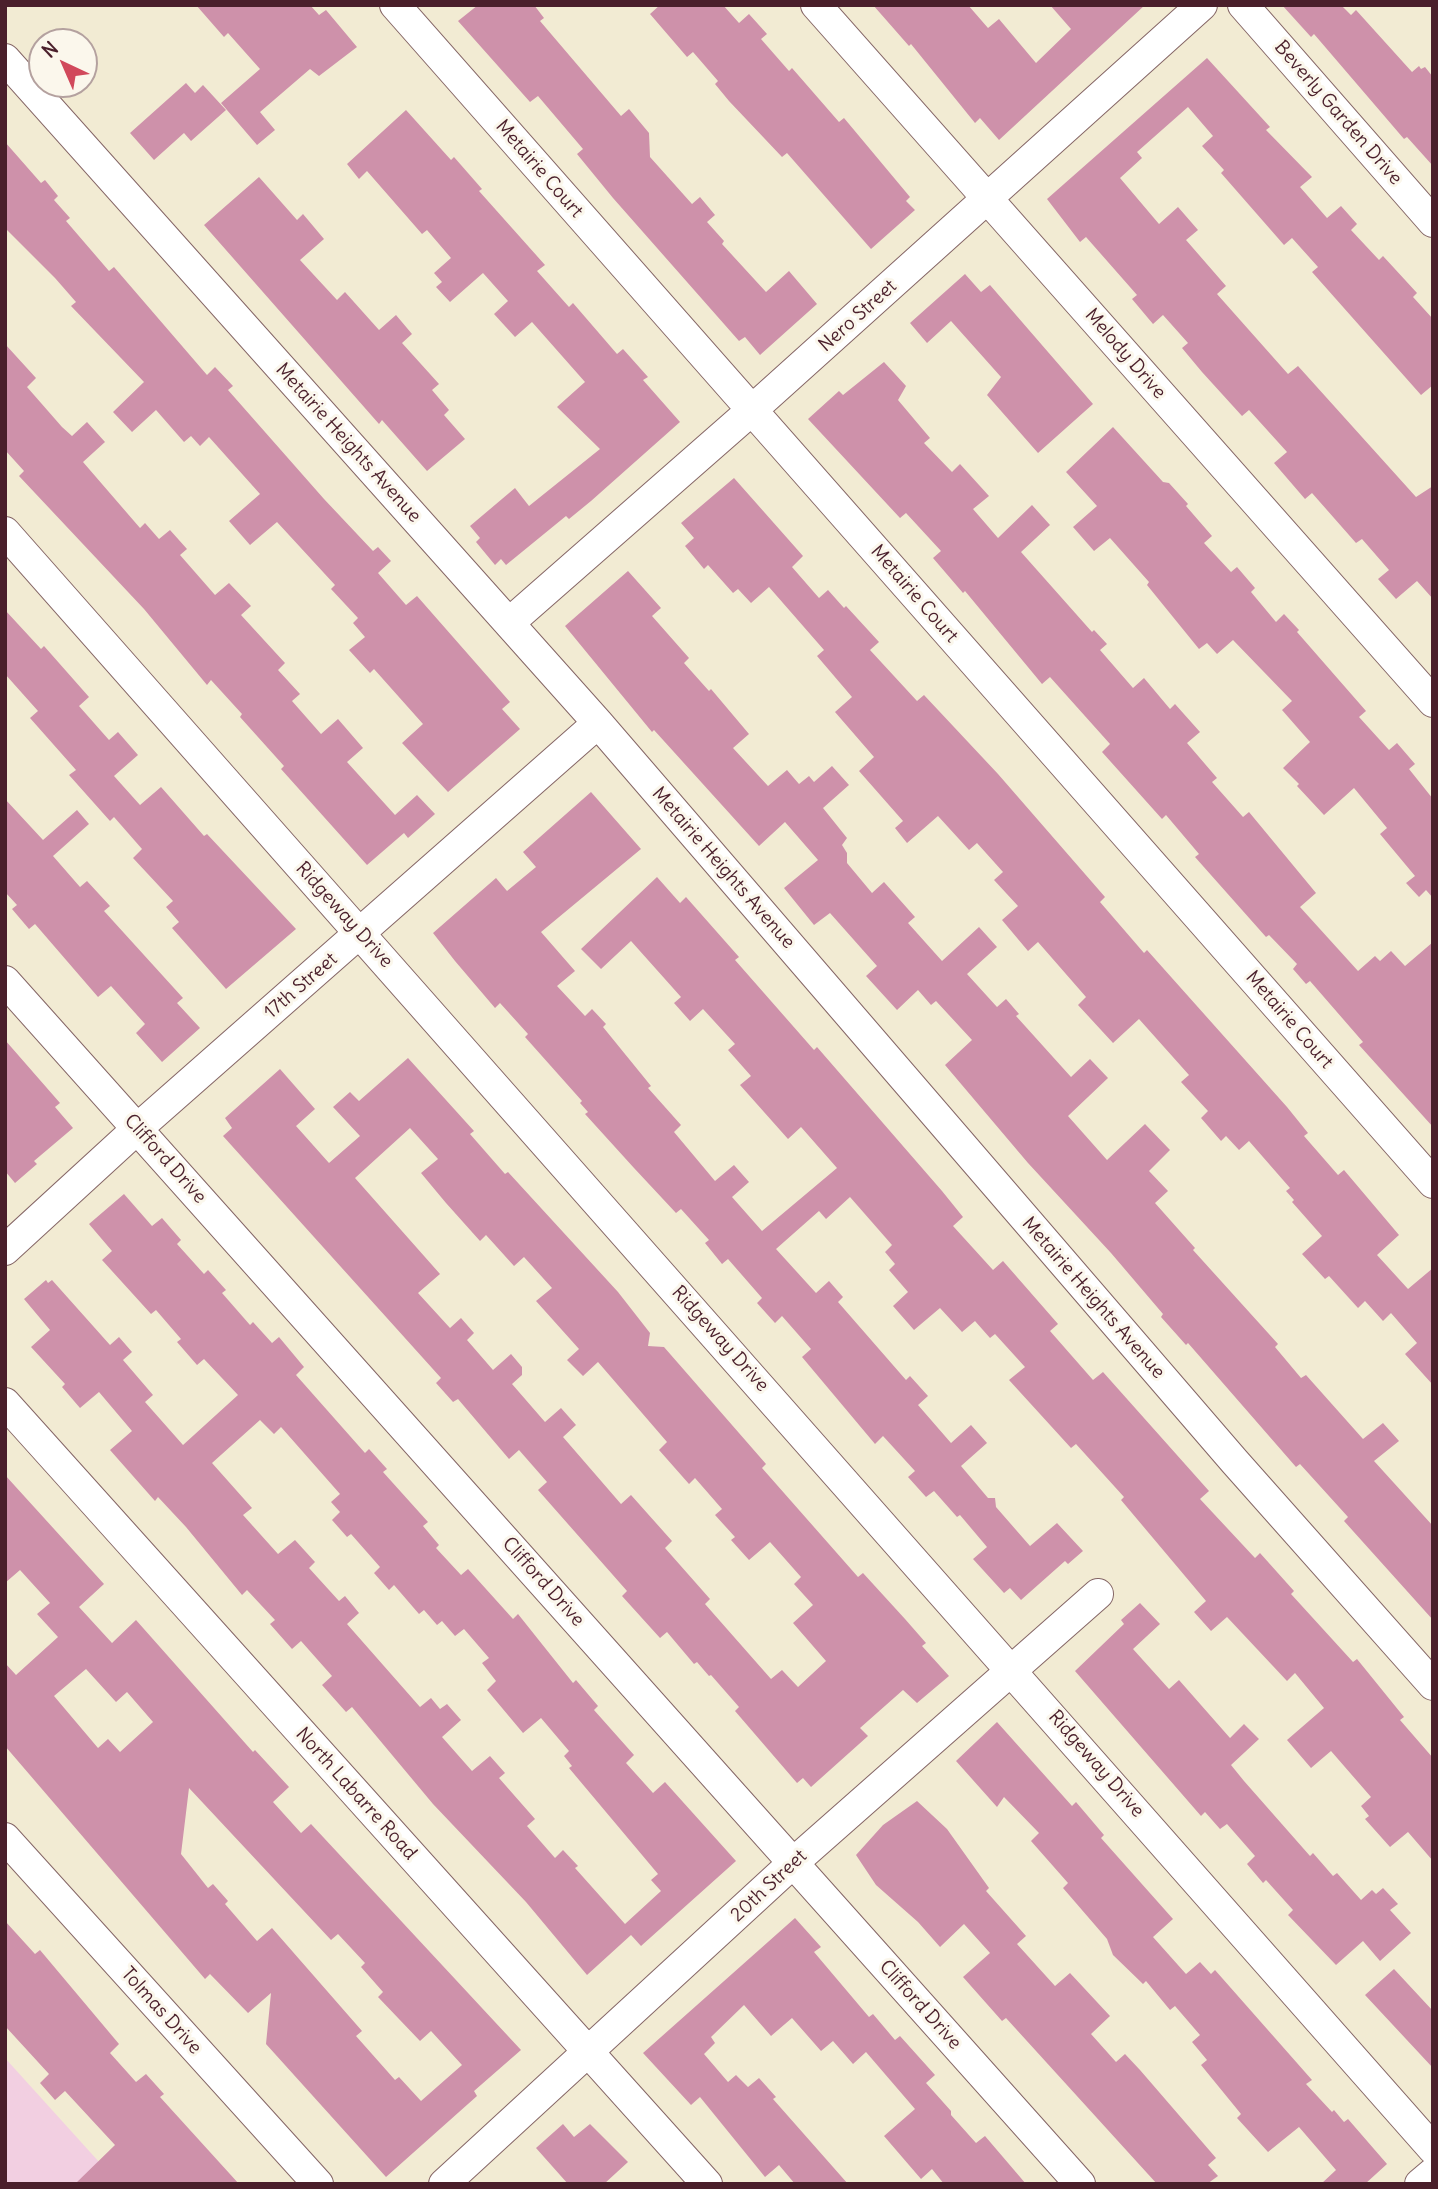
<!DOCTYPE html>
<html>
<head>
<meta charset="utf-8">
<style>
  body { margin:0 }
  #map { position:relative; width:1438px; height:2189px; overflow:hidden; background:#f2ebd3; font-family:Delius,sans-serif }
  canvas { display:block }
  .frame { position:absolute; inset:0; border:7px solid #4a1f2b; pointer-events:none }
  .north { position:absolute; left:28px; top:28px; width:70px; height:70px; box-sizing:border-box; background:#fbf7ec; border:2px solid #b4a19f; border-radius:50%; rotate:316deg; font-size:19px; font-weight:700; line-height:28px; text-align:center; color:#4a1f2b }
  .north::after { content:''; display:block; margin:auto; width:24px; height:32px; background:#d1495b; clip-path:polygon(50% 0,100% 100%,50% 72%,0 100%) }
</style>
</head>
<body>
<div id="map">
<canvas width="1438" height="2189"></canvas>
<div class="frame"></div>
<div class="north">N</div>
</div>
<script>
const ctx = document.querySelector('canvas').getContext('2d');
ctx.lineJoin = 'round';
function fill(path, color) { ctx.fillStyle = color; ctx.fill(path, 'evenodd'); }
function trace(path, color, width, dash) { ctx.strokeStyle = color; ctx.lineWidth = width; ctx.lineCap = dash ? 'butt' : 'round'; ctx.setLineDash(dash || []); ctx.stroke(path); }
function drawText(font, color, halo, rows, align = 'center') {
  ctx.font = font + ' Delius,sans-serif'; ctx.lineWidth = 6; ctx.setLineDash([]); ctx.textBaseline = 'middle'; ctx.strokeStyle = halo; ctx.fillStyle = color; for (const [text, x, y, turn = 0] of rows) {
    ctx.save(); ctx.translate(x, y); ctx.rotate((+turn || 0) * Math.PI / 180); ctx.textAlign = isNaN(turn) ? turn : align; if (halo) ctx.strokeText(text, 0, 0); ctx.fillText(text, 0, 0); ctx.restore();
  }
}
const built = new Path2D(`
  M5 2058 119 2184H5Z`);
const building = new Path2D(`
  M196 5H310L319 15 326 10 357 47 319 76 310 69 260 112 275 130 257 145 221 103 260 69 228 33 224 37Z
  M478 5H534L544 18 540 21 621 116 629 109 649 133 650 157 692 204 700 197 715 215 707 222 724 241 722 244 766 292 789 271 817 304 760 355 745 337 739 341 613 198 577 154 583 149 538 96 530 102 458 21Z
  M660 5H723L739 23 749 14 767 34 761 39 789 71 792 68 839 122 844 118 910 197 906 201 915 210 871 249 787 153 782 157 729 101 715 84 718 81 693 52 687 57 650 14Z
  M873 5H968L988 28 999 19 1036 63 1071 29 1050 5H1145L999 140 980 118 975 123 911 44 909 46Z
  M1282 5H1341L1351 15 1356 10 1412 72 1419 66 1421 69 1425 67 1433 77V166L1407 137 1404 139 1314 34 1311 37Z
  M1207 58 1270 127 1266 130 1312 177 1300 187 1327 218 1341 206 1357 224 1351 230 1379 260 1383 256 1417 293 1413 297 1433 319V385L1421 395 1312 272 1318 267 1292 238 1284 245 1221 173 1224 170 1202 146 1213 136 1188 107 1137 152 1142 158 1120 178 1159 224 1178 207 1198 230 1186 240 1226 286 1217 294 1288 374 1298 366 1416 497 1433 486V599L1417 581 1396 599 1378 579 1389 570 1362 539 1356 543 1312 493 1305 499 1274 463 1287 452 1249 410 1242 416 1202 372 1182 348 1188 343 1163 315 1153 324 1132 299 1137 295 1086 237 1080 242 1047 199Z
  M186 83 195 93 203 85 226 110 191 141 184 133 154 160 130 133Z
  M406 110 451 160 454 157 482 189 479 191 545 265 537 271 569 307 573 303 617 354 623 349 648 377 643 380 680 422 591 501 569 519 566 516 506 565 501 559 495 565 476 542 480 538 470 526 515 488 529 506 600 449 557 407 585 382 532 322 515 337 494 314 508 301 483 273 450 302 436 287 442 282 434 273 451 258 427 230 422 234 367 171 359 179 347 164Z
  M5 142 41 183 45 180 58 196 54 200 70 218 66 221 109 271 114 267 207 375 215 367 233 386 228 390 324 499 373 551 378 547 391 561 378 573 406 605 417 596 510 702 502 709 520 729 448 792 402 743 423 724 374 669 370 673 349 650 365 637 353 623 358 618 331 589 335 585 277 522 250 545 229 521 260 494 209 437 200 446 191 436 184 442 156 410 132 432 113 412 144 382 71 306 76 302 55 278 5 228Z
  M259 177 297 220 303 214 324 239 300 260 337 300 345 292 379 330 396 315 412 334 402 343 439 384 432 390 449 410 444 415 465 439 427 471 382 420 379 424 204 225Z
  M965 274 981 292 990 285 1093 404 1038 453 987 395 1001 377 951 321 927 343 910 323Z
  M5 344 36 378 27 387 62 427 72 436 87 422 105 442 83 462 140 528 145 523 159 539 170 530 187 549 180 555 215 595 229 583 251 606 241 615 285 663 278 670 300 694 292 701 321 734 338 719 363 748 347 762 395 815 417 795 435 814 408 838 404 833 367 865 281 769 284 766 240 717 242 714 211 680 207 685 144 609 19 476 24 471 5 450Z
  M884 362 906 386 898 400 930 438 924 443 952 472 960 464 989 496 973 509 998 538 1032 505 1050 525 1021 552 1092 632 1094 630 1107 644 1100 650 1133 688 1144 678 1170 709 1175 704 1200 732 1187 743 1217 778 1212 782 1243 817 1249 812 1316 893 1300 907 1358 971 1375 956 1380 961 1391 951 1405 966 1433 942V1127L1359 1045 1363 1042 1310 981 1306 984 1293 969 1297 964 1269 935 1266 937 1195 857 1199 854 1166 815 1162 819 1102 752 1110 744 1050 677 1042 684 965 591 963 593 933 558 941 551 906 513 900 518 808 419 839 391 843 395Z
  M1113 427 1163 482 1169 483 1188 504 1186 506 1212 536 1204 543 1231 572 1237 567 1255 588 1251 592 1276 622 1284 614 1299 630 1297 632 1366 711 1359 717 1389 750 1397 743 1415 764 1409 769 1433 799V898L1426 890 1419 897 1406 883 1415 876 1380 834 1387 828 1354 788 1324 815 1297 786 1299 784 1283 768 1310 742 1282 710 1292 701 1233 640 1217 654 1207 643 1199 649 1147 585 1149 582 1110 538 1094 551 1073 527 1097 506 1066 472Z
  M734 478 803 556 792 567 819 598 828 590 844 608 846 606 879 642 870 650 917 701 924 695 998 774 1105 897 1100 902 1144 953 1147 950 1287 1107 1308 1133 1304 1136 1338 1175 1344 1170 1399 1235 1377 1255 1408 1289 1433 1268V1385L1405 1354 1417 1343 1391 1313 1383 1321 1365 1301 1358 1308 1329 1276 1325 1279 1302 1254 1322 1236 1292 1202 1294 1200 1286 1191 1290 1188 1249 1141 1239 1150 1226 1136 1221 1141 1201 1118 1208 1111 1181 1082 1189 1075 1139 1019 1113 1043 1078 1005 1086 997 1038 942 1028 951 1002 920 1018 906 994 880 1003 872 977 843 969 850 938 816 907 843 895 828 903 821 859 771 874 757 835 712 852 697 817 656 824 650 769 587 751 603 738 589 733 593 708 565 704 569 685 546 694 538 681 523Z
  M628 571 661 608 652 616 689 658 684 663 709 691 711 689 749 734 733 748 768 786 787 770 799 784 809 776 814 782 832 766 849 785 823 808 847 838 842 845 847 853V863L872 893 884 882 915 917 908 923 942 961 979 927 997 947 967 974 997 1007 1006 999 1019 1014 1016 1016 1071 1077 1090 1059 1108 1078 1068 1116 1107 1160 1145 1124 1170 1150 1149 1171 1168 1191 1155 1203 1195 1248 1193 1250 1278 1344 1275 1347 1301 1378 1306 1375 1363 1439 1383 1423 1399 1441 1374 1461 1433 1526V1620L1344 1521 1348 1517 1300 1464 1296 1467 1188 1343 1186 1345 1161 1317 1163 1314 1111 1253 1028 1163 945 1065 972 1040 936 1001 931 1005 918 990 897 1010 866 976 877 966 830 913 814 925 784 888 818 860 785 822 759 846 654 730 652 732 565 626Z
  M5 610 41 649 44 646 89 697 79 706 109 740 118 732 138 755 114 776 140 805 161 787 204 836 207 834 296 929 226 989 172 928 179 922 166 907 173 901 133 858 142 849 114 817 110 821 69 775 76 770 30 718 38 711 5 674Z
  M591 792 641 849 541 932 575 971 557 986 585 1016 592 1009 606 1024 603 1027 651 1086 648 1088 681 1125 674 1132 715 1181 734 1165 749 1182 732 1197 762 1231 837 1168 801 1127 788 1139 740 1085 751 1076 728 1050 735 1044 703 1009 690 1021 674 1003 681 997 631 941 601 969 581 949 657 877 680 903 686 897 739 957 735 960 814 1050 817 1047 942 1191 963 1217 953 1226 993 1270 1003 1261 1058 1324 1050 1331 1093 1380 1103 1372 1209 1491 1200 1499 1255 1558 1260 1553 1294 1591 1291 1594 1353 1662 1357 1659 1404 1717 1400 1720 1433 1758V1861L1408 1832 1390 1847 1365 1819 1369 1816 1361 1806 1371 1797 1331 1751 1311 1768 1287 1740 1324 1708 1295 1673 1287 1681 1227 1617 1211 1631 1194 1612 1206 1601 1121 1500 1124 1497 1076 1444 1071 1448 1009 1380 1025 1367 995 1334 990 1338 975 1321 962 1332 940 1308 914 1330 893 1306 908 1292 889 1270 895 1264 885 1252 892 1245 850 1197 826 1219 819 1211 776 1249 816 1293 829 1281 843 1297 838 1302 906 1380 910 1376 928 1396 918 1405 951 1443 971 1425 987 1443 961 1466 988 1498H995L996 1507 1030 1546 1057 1523 1083 1551 1068 1564 1065 1561 1021 1600 1010 1588 1004 1593 973 1559 987 1547 960 1515 957 1517 934 1491 926 1497 908 1477 915 1471 883 1436 875 1444 802 1357 811 1349 782 1316 775 1323 757 1303 762 1298 728 1259 722 1264 705 1243 709 1240 681 1209 676 1213 634 1168 585 1114 588 1112 580 1103 582 1101 525 1037 528 1034 500 1003 495 1008 455 961 433 933 496 878 507 891 536 867 523 852Z
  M5 799 43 840 77 810 89 824 53 856 80 887 87 881 110 906 104 911 183 998 177 1003 200 1028 162 1062 136 1033 145 1024 111 986 98 997 35 924 29 929 12 909 17 905 5 892Z
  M5 1040 60 1103 55 1107 73 1128 34 1161 37 1164 15 1183 5 1171Z
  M408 1058 474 1131 470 1134 505 1174 508 1172 618 1292 650 1333 648 1346 664 1347 766 1464 762 1468 858 1577 863 1573 905 1619 926 1643 922 1646 949 1676 917 1703 903 1690 860 1728 868 1736 811 1787 803 1778 797 1783 735 1711 739 1707 711 1675 709 1676 697 1662 694 1664 667 1632 660 1638 622 1596 627 1591 538 1490 547 1482 519 1450 509 1459 458 1399 453 1402 436 1383 441 1378 223 1136 232 1128 225 1118 280 1069 315 1109 296 1126 329 1163 360 1136 333 1107 350 1092 359 1101ZM410 1128 438 1159 421 1173 446 1203 480 1241 486 1235 514 1266 524 1257 552 1288 536 1301 579 1349 567 1360 583 1376 598 1362 667 1442 659 1450 689 1484 695 1478 722 1509 715 1515 735 1537 731 1540 749 1560 770 1542 801 1577 794 1584 813 1605 793 1623 826 1661 798 1687 782 1670 771 1679 705 1604 710 1599 665 1548 672 1541 631 1495 621 1504 563 1437 576 1425 561 1408 545 1422 512 1384 522 1375V1367L511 1354 493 1370 467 1340 474 1333 461 1318 450 1328 418 1293 440 1274 355 1178Z
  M124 1194 152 1226 162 1218 181 1240 177 1244 204 1274 208 1270 226 1290 222 1293 250 1325 253 1322 272 1343 279 1337 304 1367 296 1375 365 1453 369 1449 387 1469 383 1472 428 1522 423 1526 439 1545 436 1548 461 1575 468 1569 513 1619 518 1614 573 1683 576 1680 598 1706 594 1710 634 1755 626 1763 653 1793 665 1782 736 1861 641 1946 631 1935 587 1975 526 1902 433 1804 352 1707 346 1712 322 1685 332 1676 301 1641 292 1649 270 1624 275 1620 247 1590 242 1595 186 1527 158 1497 155 1501 110 1450 132 1431 99 1392 80 1408 62 1387 65 1384 31 1347 50 1330 24 1299 46 1280 48 1283 52 1280 110 1345 119 1337 132 1352 123 1360 153 1395 145 1402 183 1445 238 1395 204 1359 197 1365 177 1342 181 1339 156 1310 151 1314 102 1260 112 1251 89 1224ZM260 1420 274 1434 281 1427 340 1494 331 1502 340 1512 332 1520 347 1537 351 1534 380 1567 374 1573 389 1590 394 1585 419 1614 424 1610 437 1625 442 1621 455 1636 464 1629 489 1658 482 1663 496 1681 487 1690 523 1733 541 1718 569 1751 564 1756 572 1766 569 1768 658 1874 651 1880 661 1891 625 1924 575 1868 578 1866 563 1850 555 1858 527 1826 535 1819 499 1778 505 1773 490 1756 472 1771 442 1737 461 1720 447 1704 440 1709 431 1698 420 1707 347 1624 359 1613 345 1596 339 1601 309 1568 315 1562 295 1540 278 1554 243 1515 252 1508 212 1463Z
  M5 1475 104 1584 79 1607 112 1643 136 1620 253 1752 255 1750 289 1787 273 1802 301 1833 311 1824 521 2050 474 2091 477 2096 386 2177 266 2044 271 1993 248 2013 210 1974 205 1979 5 1746V1663L16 1675 58 1637 37 1614 50 1603 20 1570 5 1583ZM86 1669 116 1702 127 1692 153 1722 120 1752 108 1739 98 1748 54 1696ZM189 1788 331 1940 338 1934 365 1963 361 1967 383 1992 378 1997 420 2041 431 2031 462 2065 421 2101 399 2077 395 2080 356 2036 362 2031 272 1928 257 1941 225 1904 228 1901 213 1884 208 1888 181 1854Z
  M1140 1603 1160 1624 1133 1649 1169 1689 1179 1680 1230 1738 1244 1724 1259 1739 1231 1765 1244 1781 1310 1856 1313 1853 1333 1876 1337 1873 1361 1900 1372 1890 1376 1894 1383 1888 1398 1904 1390 1910 1411 1933 1380 1961 1363 1941 1336 1965 1288 1915 1293 1910 1266 1880 1263 1883 1247 1864 1255 1856 1227 1824 1220 1829 1205 1812 1201 1816 1075 1671 1124 1624 1121 1620Z
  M997 1722 1072 1806 1076 1802 1104 1835 1101 1838 1173 1919 1153 1937 1186 1974 1200 1962 1211 1974 1215 1970 1312 2080 1306 2084 1332 2112 1334 2110 1344 2122 1348 2119 1387 2164 1365 2184H1321L1336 2170 1299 2127 1268 2152 1237 2118 1241 2114 1201 2065 1207 2060 1192 2042 1200 2035 1175 2006 1170 2010 1146 1981 1143 1984 1113 1955 1107 1939 1063 1888 1068 1883 1031 1841 1039 1833 1004 1797 997 1807 956 1761Z
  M917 1801 947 1829 989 1888 986 1891 1026 1936 1017 1944 1055 1986 1070 1973 1110 2016 1091 2034 1116 2062 1125 2054 1140 2070 1216 2158 1208 2165 1218 2176 1207 2184H1157L1006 2018 1002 2021 963 1977 990 1953 964 1924 940 1947 918 1922 876 1885 856 1855 883 1825Z
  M795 1918 821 1947 814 1952 869 2017 873 2014 895 2040 900 2036 935 2075 926 2083 951 2111V2115L976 2143 985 2136 1026 2184H944L932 2169 921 2179 884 2136 915 2109 866 2052 853 2064 833 2041 821 2051 792 2018 771 2036 744 2005 711 2037 715 2043 704 2054 728 2082 736 2075 748 2087 759 2078 776 2097 773 2099 848 2184H795L779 2165 765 2177 700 2097 691 2105 643 2053Z
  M5 1921 35 1954 40 1950 119 2044 110 2053 136 2082 146 2074 164 2094 160 2097 239 2184H75L115 2145 65 2091 55 2100 40 2083 49 2074 5 2026Z
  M1394 1969 1433 2011V2068L1365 1995Z
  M563 2124 574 2137 590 2124 628 2162 604 2184H568L536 2148Z`);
const street = new Path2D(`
  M395 5 1433 1183
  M816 5 1433 702
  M1243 5 1433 222
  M5 59 598 723 1235 1462 1433 1685
  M5 532 1433 2149
  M509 623 752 410 1202 5
  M5 981 1080 2184
  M5 1250 138 1128 598 723
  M5 1403 707 2184
  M5 1838 318 2184
  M444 2184 793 1863 1098 1594
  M1420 2184 1433 2173`);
const streetNames = [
  ["Beverly Garden Drive",1338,113,49],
  ["Metairie Court",539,169,49],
  ["Nero Street",858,316,-42],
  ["Melody Drive",1125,354,49],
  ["Metairie Heights Avenue",348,443,48],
  ["Metairie Court",914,594,49],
  ["Metairie Heights Avenue",723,868,49],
  ["Ridgeway Drive",344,915,48],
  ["17th Street",301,986,-41],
  ["Metairie Court",1289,1020,49],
  ["Clifford Drive",165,1159,48],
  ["Metairie Heights Avenue",1093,1298,49],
  ["Ridgeway Drive",720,1339,48],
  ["Clifford Drive",543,1582,48],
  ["Ridgeway Drive",1096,1764,49],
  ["North Labarre Road",356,1794,48],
  ["20th Street",769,1886,-43],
  ["Clifford Drive",920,2005,48],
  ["Tolmas Drive",161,2011,48]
];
fill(built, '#f2cfe1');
fill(building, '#ce91aa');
trace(street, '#856666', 32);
trace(street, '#fff', 30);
drawText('19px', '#4a1f2b', '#fbf7ec', streetNames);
</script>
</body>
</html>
